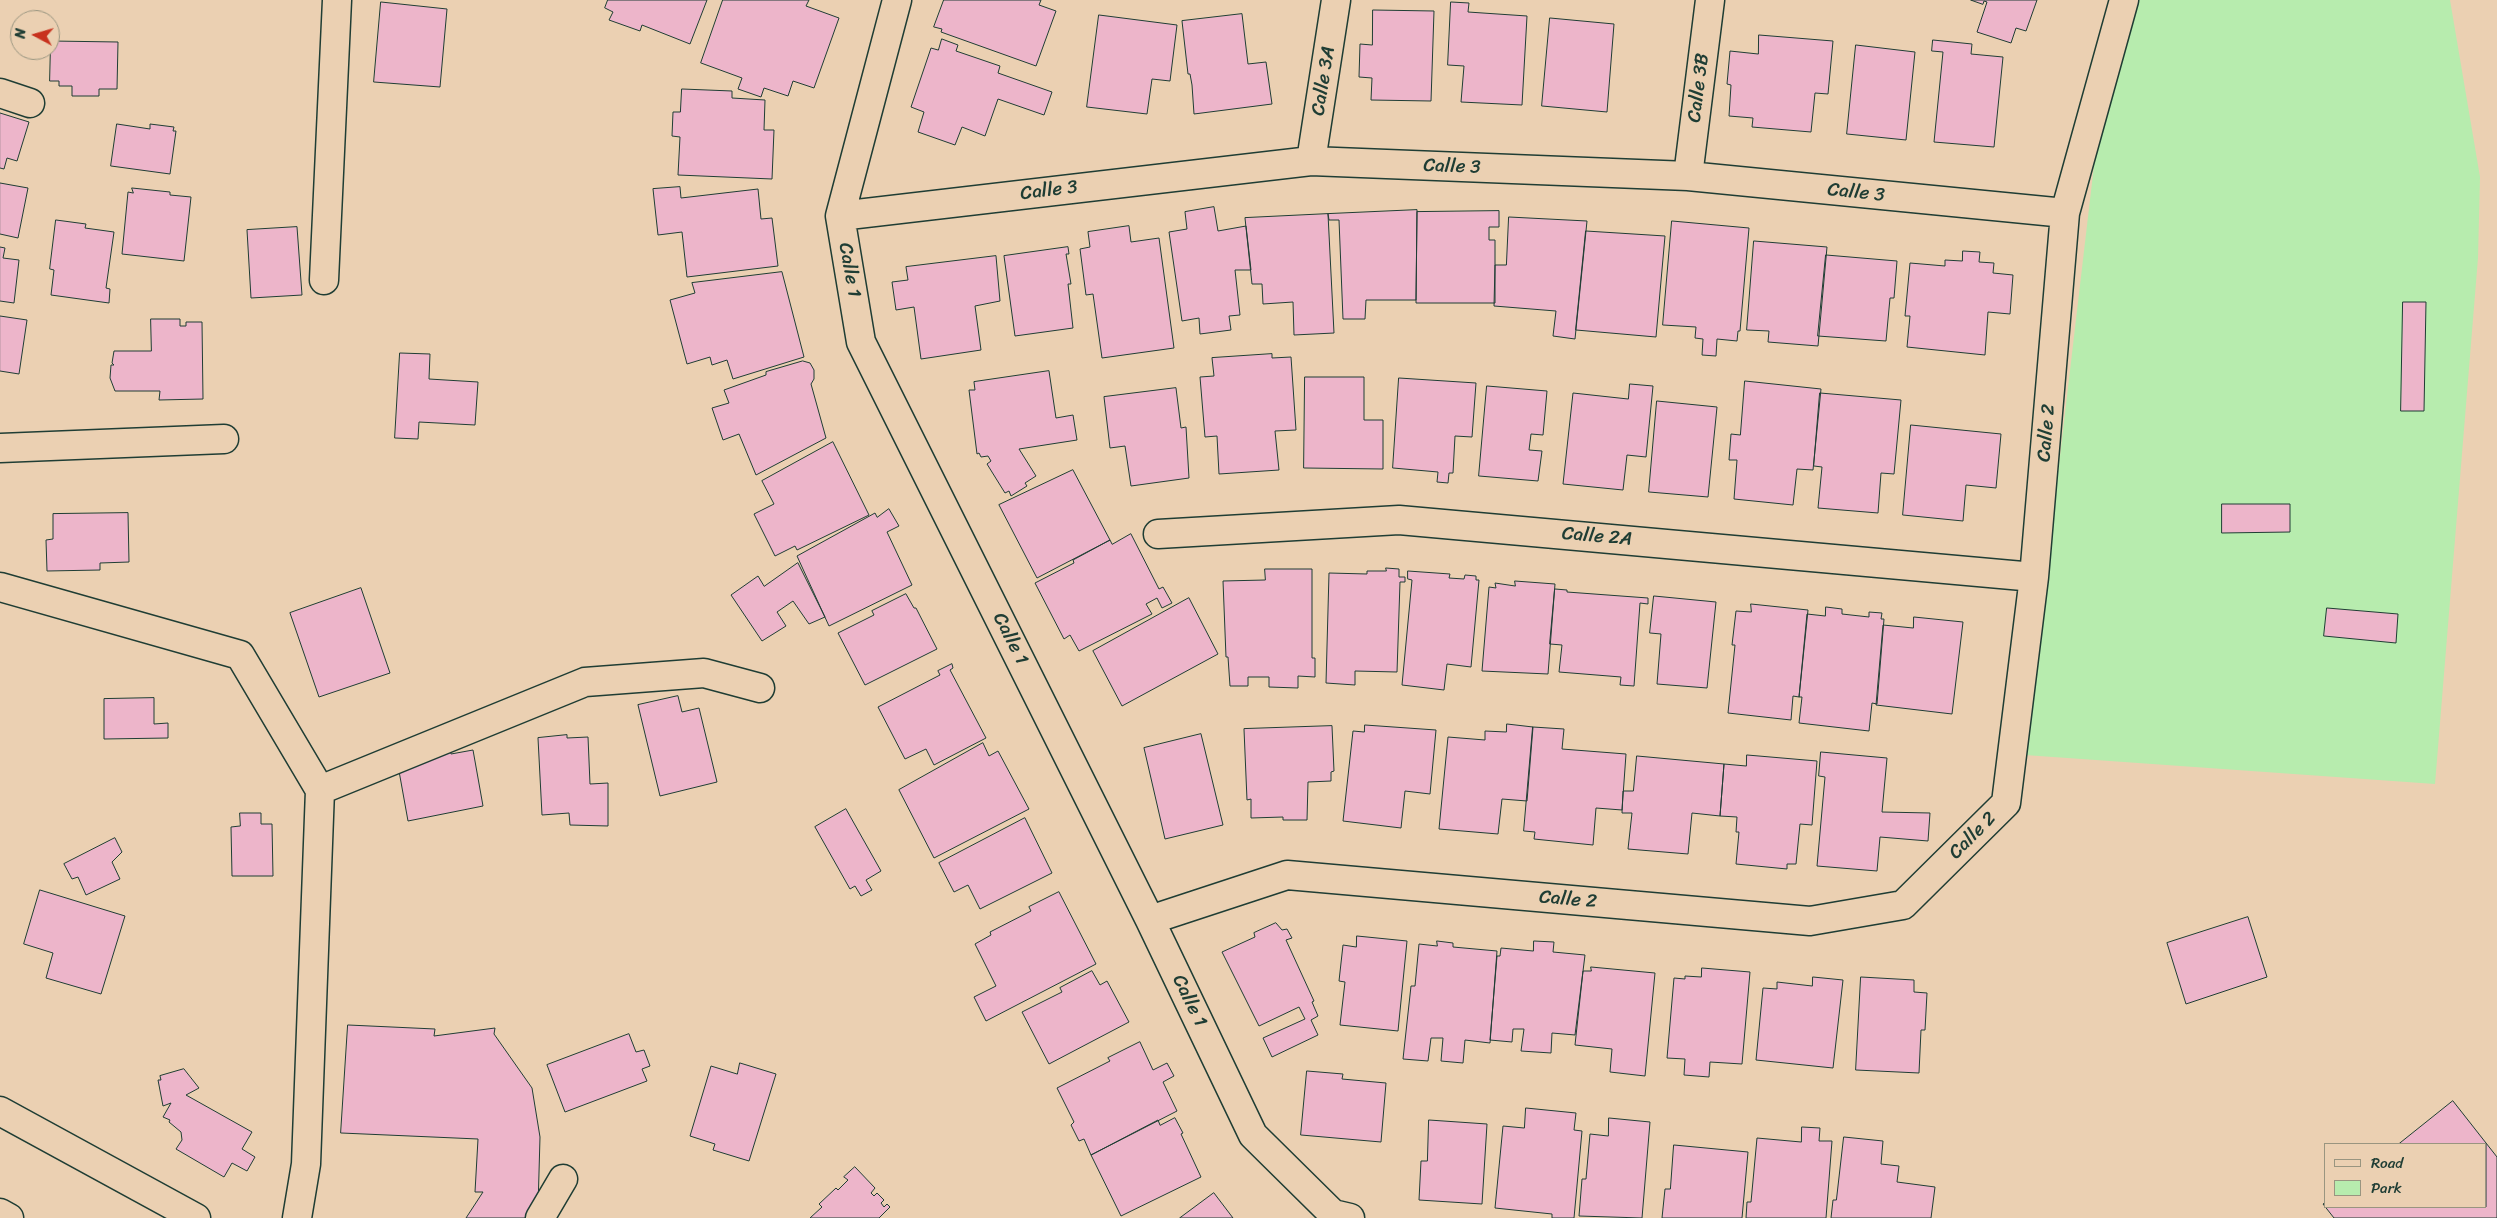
<!DOCTYPE html>
<html>
<head>
<meta charset="utf-8">
<style>
  body { margin:0 }
  #map { position:relative; width:2497px; height:1218px; overflow:hidden; background:#ebd0b2; font-family:Sriracha,sans-serif }
  canvas { display:block }
  .legend { position:absolute; left:2324px; top:1143px; width:162px; height:65px; box-sizing:border-box; background:#ebd0b2; border:1px solid #999580; margin:0; padding:6px 9px; list-style:none; font-size:15px; color:#1f3d34 }
  .legend li { display:flex; align-items:center; gap:10px; height:25px }
  .legend b { width:25px; border:1px solid #999580 }
  .north { position:absolute; left:10px; top:10px; width:50px; height:50px; box-sizing:border-box; background:#ebd0b2; border:1px solid #999580; border-radius:50%; rotate:276deg; font-size:14px; font-weight:700; line-height:20px; text-align:center; color:#1f3d34 }
  .north::after { content:''; display:block; margin:auto; width:18px; height:22px; background:#c8321e; clip-path:polygon(50% 0,100% 100%,50% 72%,0 100%) }
</style>
</head>
<body>
<div id="map">
<canvas width="2497" height="1218"></canvas>
<ul class="legend">
<li><b style="height:6px;background:#ebd0b2"></b>Road</li>
<li><b style="height:14px;background:#b7ecae"></b>Park</li>
</ul>
<div class="north">N</div>
</div>
<script>
const ctx = document.querySelector('canvas').getContext('2d');
ctx.lineJoin = 'round';
function fill(path, color) { ctx.fillStyle = color; ctx.fill(path, 'evenodd'); }
function trace(path, color, width, dash) { ctx.strokeStyle = color; ctx.lineWidth = width; ctx.lineCap = dash ? 'butt' : 'round'; ctx.setLineDash(dash || []); ctx.stroke(path); }
function drawText(font, color, halo, rows, align = 'center') {
  ctx.font = font + ' Sriracha,sans-serif'; ctx.lineWidth = 4.5; ctx.setLineDash([]); ctx.textBaseline = 'middle'; ctx.strokeStyle = halo; ctx.fillStyle = color; for (const [text, x, y, turn = 0] of rows) {
    ctx.save(); ctx.translate(x, y); ctx.rotate((+turn || 0) * Math.PI / 180); ctx.textAlign = isNaN(turn) ? turn : align; if (halo) ctx.strokeText(text, 0, 0); ctx.fillText(text, 0, 0); ctx.restore();
  }
}
const green = new Path2D(`
  M2139 0H2450L2480 177 2478 258 2435 784 2025 755 2097 140Z`);
const building = new Path2D(`
  M608 0H707L690 44 642 25 640 31 609 20 613 12 605 8Z
  M723 0H809L806 6 839 18 814 88 793 81 788 96 764 88 761 97 738 89 742 78 701 63Z
  M944 0H1041L1039 5 1056 11 1036 66 941 32 942 29 934 27Z
  M1971 0H2037L2026 31 2016 28 2011 43 1977 32 1987 2 1984 1 1983 4Z
  M381 2 447 9 440 87 374 82Z
  M1451 2 1469 3 1468 12 1527 16 1522 105 1461 102 1464 66 1448 65Z
  M1373 10 1434 11 1431 101 1371 100 1372 78 1359 77 1360 44 1372 45Z
  M1242 14 1248 64 1266 62 1272 104 1194 114 1192 85 1190 74H1188L1182 21Z
  M1099 15 1177 25 1170 81 1152 79 1147 114 1087 107Z
  M1550 18 1614 24 1607 112 1542 106Z
  M1759 35 1833 41 1828 94 1815 93 1811 132 1752 127 1753 118 1729 116 1731 85 1727 84 1730 51 1758 54Z
  M942 39 958 45 956 51 1000 66 998 73 1052 92 1044 115 998 99 985 136 962 127 955 145 918 132 924 112 911 107 931 48 938 50Z
  M1933 40 1972 44 1971 54 2003 57 1994 147 1934 142 1943 52 1932 51Z
  M51 41 118 42 117 89H99V96H72V86H59V81H50Z
  M1856 45 1915 52 1906 140 1847 134Z
  M682 89 732 91V98L765 100 764 130H774L772 179 678 175 680 137 672 136 673 112H680Z
  M0 113 29 122 17 161 7 158 4 169 0 168Z
  M117 124 150 129V124L174 127 173 131H176L170 174 111 166Z
  M0 183 28 188 18 238 0 234Z
  M680 187 681 198 758 189 761 219 772 218 778 266 687 277 682 232 658 235 653 189Z
  M132 188 170 192V195L191 197 184 261 122 254 128 192 133 193Z
  M1214 207 1218 231 1246 226 1251 270H1235L1240 315 1229 316 1231 330 1200 334 1199 318 1182 321 1169 232 1187 229 1185 212Z
  M1417 210 1416 300H1366L1365 319H1343L1339 220H1329L1328 214Z
  M1499 211V227H1489V240H1495V303H1416L1417 212Z
  M1328 214 1334 333 1294 335 1293 302 1263 304 1262 284H1252L1245 218Z
  M1509 217 1587 221 1575 339 1553 336 1556 311 1494 306 1495 265H1506Z
  M56 220 86 224 85 228 114 232 106 288 110 289 109 303 51 295 54 270 50 269Z
  M1672 221 1749 228 1740 331H1738L1737 341 1717 339 1716 356 1702 355 1703 339 1695 338 1696 327 1663 325Z
  M1129 226 1131 242 1159 238 1174 348 1102 358 1093 294 1086 295 1080 249 1090 247 1088 232Z
  M297 227 302 295 251 298 247 230Z
  M1586 231 1665 236 1656 337 1576 330Z
  M1754 241 1827 247 1818 346 1768 342 1769 331 1747 330Z
  M0 247 5 248 3 258 19 260 14 303 0 301Z
  M1068 247 1069 254H1066L1071 284H1068L1073 328 1015 336 1004 256Z
  M1963 251 1980 252 1979 262 1994 263 1993 273 2013 275 2010 314 1988 312 1985 355 1907 347 1910 316H1905L1910 263 1945 266V260L1962 261Z
  M1826 255 1897 261 1894 298H1890L1886 341 1818 336Z
  M996 256 1000 301 975 306 981 350 921 359 914 307 896 310 892 282 908 280 906 267Z
  M782 272 804 357 733 379 727 360 712 365 710 357 687 364 670 300 695 293 692 283Z
  M2403 302H2426L2424 411H2401Z
  M0 316 27 320 19 374 0 371Z
  M151 319H180V326H186V322H202L203 399 159 400 160 391H115L110 378 111 365H114L112 363 114 351H151Z
  M400 353 430 354 429 379 478 382 475 425 419 422 418 439 395 438Z
  M1272 354V358L1291 357 1296 430 1275 431 1279 470 1219 474 1217 436 1205 437 1200 377 1214 376 1212 358Z
  M803 361 810 363 814 370V379L811 384 826 438 756 475 739 434 723 440 712 408 729 403 724 390 766 375V372Z
  M1049 371 1056 418 1073 415 1077 440 1019 449 1036 476 1025 483 1027 486 1011 496 1009 491 1005 493 987 464 991 461 988 456 981 457 979 453 977 454 969 390H975L974 382Z
  M1305 377H1364V420H1383V469L1304 468Z
  M1399 378 1476 383 1472 437 1455 436 1453 473H1449L1448 483 1437 482 1438 472 1393 468Z
  M1745 381 1821 389 1813 470 1797 469 1793 505 1734 499 1737 460H1729L1731 434 1740 435Z
  M1630 384 1653 386 1646 457 1627 455 1623 490 1563 484 1573 393 1628 399Z
  M1487 386 1547 391 1543 435 1531 434 1529 450 1542 451 1538 481 1479 476Z
  M1176 388 1181 428 1186 427 1189 478 1131 486 1125 446 1110 448 1104 397Z
  M1820 393 1901 400 1894 474 1881 473 1878 513 1818 508 1822 467 1814 466Z
  M1657 401 1717 407 1708 497 1649 492Z
  M1911 425 2001 434 1996 488 1966 485 1963 521 1903 515Z
  M833 442 869 515 797 550 795 546 775 556 754 514 774 504 762 481Z
  M1073 470 1110 540 1037 578 999 505Z
  M2222 504H2290V532L2222 533Z
  M889 509 899 526 887 532 912 585 829 626 797 556 875 513 877 517Z
  M128 513 129 562 100 563V570L47 571 46 540 53 539V514Z
  M1131 534 1159 589 1163 587 1172 603 1162 608 1157 598 1146 604 1152 614 1079 651 1070 635 1064 639 1035 583 1074 563 1073 560 1110 540 1112 544Z
  M798 563 825 617 809 624 793 601 777 612 786 626 762 641 731 595 758 576 764 586Z
  M1386 568 1399 569V577H1405V582H1400L1397 672 1355 671V685L1326 683 1329 573 1367 574V571H1386Z
  M1265 569H1312V658H1315V677L1298 676V688L1269 687V677H1248V686H1230L1228 657H1226L1223 581 1265 580Z
  M1408 571 1450 574 1449 578 1464 579 1465 575 1476 576V580H1479L1471 667 1447 664 1444 690 1402 685 1412 580 1408 579Z
  M1515 581 1555 584 1548 674 1482 671 1489 587 1496 588 1495 583 1515 586Z
  M361 588 390 673 319 697 290 613Z
  M1555 589 1567 590V592L1648 598V604L1640 603 1634 686 1620 685 1621 677 1559 672 1562 645 1550 644Z
  M906 594 914 608H916L937 649 865 685 838 633 874 615 872 611Z
  M1654 596 1716 602 1707 688 1657 684 1661 634 1650 633Z
  M1189 598 1218 654 1122 706 1093 651Z
  M1751 604 1808 610 1799 697 1793 696 1791 720 1728 713 1735 645H1732L1736 611 1751 612Z
  M1826 607 1842 609V614L1869 617V612L1882 613 1881 619H1884L1877 704 1872 703 1869 731 1799 723 1802 697H1799L1807 614 1825 616Z
  M2327 608 2398 614 2396 643 2324 636Z
  M1914 617 1963 622 1952 714 1876 705 1883 625 1913 628Z
  M952 664 953 668 950 670 986 738 934 765 926 749 905 759 878 707 940 675 938 671Z
  M678 696 682 712 699 708 717 782 660 796 638 705Z
  M154 698V724L168 723V738L104 739V699Z
  M1507 724 1533 727 1527 801 1502 799 1498 834 1439 829 1448 737 1485 740V731L1506 732Z
  M1365 725 1436 730 1430 794 1405 791 1401 828 1343 821 1353 731 1364 732Z
  M1332 726 1334 771 1331 772V781L1308 782 1307 820H1283V817L1251 818V799L1247 800 1244 729Z
  M1533 727 1564 729 1562 749 1626 754 1622 810 1596 808 1593 845 1534 839 1535 832 1524 831Z
  M1201 734 1223 825 1165 839 1144 748Z
  M567 735V738L588 737 590 784 608 783V826L570 825 569 813 542 815 538 738Z
  M983 743 989 756 998 751 1029 809 934 858 899 790Z
  M450 750 451 754 473 750 483 806 408 821 399 771Z
  M1821 752 1887 758 1882 812 1930 813 1928 841 1880 837 1877 871 1817 866 1825 777 1819 776Z
  M1747 755 1817 761 1812 825 1800 824 1796 864H1787V869L1736 864 1739 832H1736L1737 817 1720 816 1724 764 1746 766Z
  M1637 756 1724 764 1720 816 1692 813 1688 854 1628 849 1632 813H1622L1623 791H1633Z
  M846 809 881 871 866 880 872 890 861 896 855 886 850 889 815 827Z
  M240 813H261V824H272L273 876H232L231 827 240 826Z
  M1025 818 1052 873 980 909 968 885 954 892 939 863Z
  M115 838 122 852 112 862 120 879 86 895 78 877 72 879 64 864Z
  M40 890 125 916 101 994 46 978 53 953 24 944Z
  M1059 892 1096 964 986 1021 974 997 996 986 975 944 991 935 990 932 1031 911 1029 907Z
  M2248 917 2267 977 2186 1004 2167 943Z
  M1276 923 1282 930 1287 929 1292 938 1286 940 1314 1001 1312 1002 1318 1016 1311 1020 1318 1035 1272 1057 1263 1038 1305 1019 1299 1007 1259 1026 1222 952 1255 937 1254 933Z
  M1357 936 1407 941 1398 1031 1340 1025 1345 982 1339 981 1343 945 1356 947Z
  M1437 941 1453 943V947L1497 951 1490 1043 1465 1040 1463 1063 1441 1061 1443 1038H1431L1428 1061 1403 1059 1411 986H1415L1419 944 1437 946Z
  M1534 941 1554 942 1553 952 1585 955 1575 1035 1552 1033 1551 1053 1521 1051 1524 1029H1513L1512 1042 1490 1040 1497 956H1500L1501 948 1533 951Z
  M1591 967 1655 973 1645 1076 1610 1072 1612 1049 1575 1045 1583 971H1591Z
  M1702 968 1750 972 1742 1064 1710 1062 1709 1077 1684 1075 1685 1059 1667 1058 1674 978 1685 979V976L1701 977Z
  M1092 971 1100 985 1107 981 1129 1022 1049 1064 1022 1012 1062 992 1060 988Z
  M1813 977 1843 980 1833 1068 1756 1060 1763 988 1777 989V982L1812 986Z
  M1861 977 1914 980V992L1927 993 1925 1030H1921L1919 1073 1856 1070Z
  M348 1025 435 1029 434 1036 495 1028 494 1034 532 1088 540 1137 538 1208 525 1218H466L483 1192H475L478 1139 341 1133Z
  M629 1034 636 1052 644 1050 650 1066 642 1069 647 1081 565 1112 547 1065Z
  M1140 1042 1153 1070 1167 1063 1174 1076 1163 1082 1177 1111 1091 1155 1084 1139 1079 1141 1071 1125 1074 1122 1057 1088 1110 1061 1108 1058Z
  M740 1063 776 1074 749 1161 713 1150 715 1144 690 1136 711 1066 737 1074Z
  M184 1069 199 1088 186 1095 252 1132 242 1149 255 1157 247 1171 232 1163 224 1177 176 1149 182 1140 181 1132 169 1122 170 1120 163 1117 171 1103 163 1106 158 1080H161L160 1076Z
  M1307 1071 1343 1074 1342 1079 1386 1083 1381 1142 1301 1135Z
  M2453 1101 2497 1157V1218H2334L2323 1204 2326 1202V1207H2486V1144H2399Z
  M1526 1108 1576 1113 1574 1130 1582 1131 1574 1218H1552V1214L1495 1208 1503 1126 1524 1128Z
  M1175 1118 1183 1133 1181 1134 1201 1177 1121 1216 1091 1155 1158 1120 1160 1125Z
  M1609 1118 1650 1122 1642 1218 1579 1216 1582 1179H1586L1590 1134 1608 1136Z
  M1429 1120 1487 1124 1482 1204 1419 1200 1421 1161H1427Z
  M1802 1127 1820 1128 1819 1141H1832L1826 1218H1746L1747 1202H1751L1757 1138 1801 1142Z
  M1844 1137 1883 1141 1881 1164 1899 1166 1897 1182 1935 1187 1931 1218H1831L1833 1200H1836Z
  M1674 1145 1748 1152 1742 1218H1662L1665 1189H1670Z
  M855 1167 875 1188 871 1193 874 1196 877 1193 884 1200 881 1203 884 1207 887 1204 890 1207 879 1218H810L822 1207 819 1204 836 1188 838 1190 848 1180 844 1177Z
  M1214 1193 1233 1218H1180Z`);
const minor = new Path2D(`
  M897 0 840 216 861 342 1150 920 1253 1135 1333 1214 1350 1218
  M0 93 30 103
  M1311 161 1336 0
  M1688 176 1710 0
  M840 216 1311 161 1688 176 2065 213
  M324 280 337 0
  M0 448 224 439
  M1158 534 1399 520 2034 577
  M0 587 240 655 320 790 306 1164 297 1218
  M320 790 585 682 704 673 760 688
  M1150 920 1287 875 1810 921 1903 905 2006 803 2034 577 2065 213 2124 0
  M540 1218 563 1179`);
const highway = new Path2D(`
  M0 1111 196 1218
  M0 1213 9 1218`);
const streetNames = [
  ["Calle 3A",1324,81,-81],
  ["Calle 3B",1699,88,-83],
  ["Calle 3",1452,167,2],
  ["Calle 3",1049,191,-7],
  ["Calle 3",1856,193,6],
  ["Calle 1",849,270,80],
  ["Calle 2",2047,433,-85],
  ["Calle 2A",1597,537,5],
  ["Calle 1",1010,639,63],
  ["Calle 2",1973,836,-45],
  ["Calle 2",1568,900,5],
  ["Calle 1",1189,1001,64]
];
fill(green, '#b7ecae');
fill(building, '#edb5ca');
trace(building, '#1f3d34', 1);
trace(minor, '#1f3d34', 31);
trace(highway, '#1f3d34', 31);
trace(minor, '#ebd0b2', 28);
trace(highway, '#ebd0b2', 28);
drawText('19px', '#1f3d34', '#ebd0b2', streetNames);
</script>
</body>
</html>
